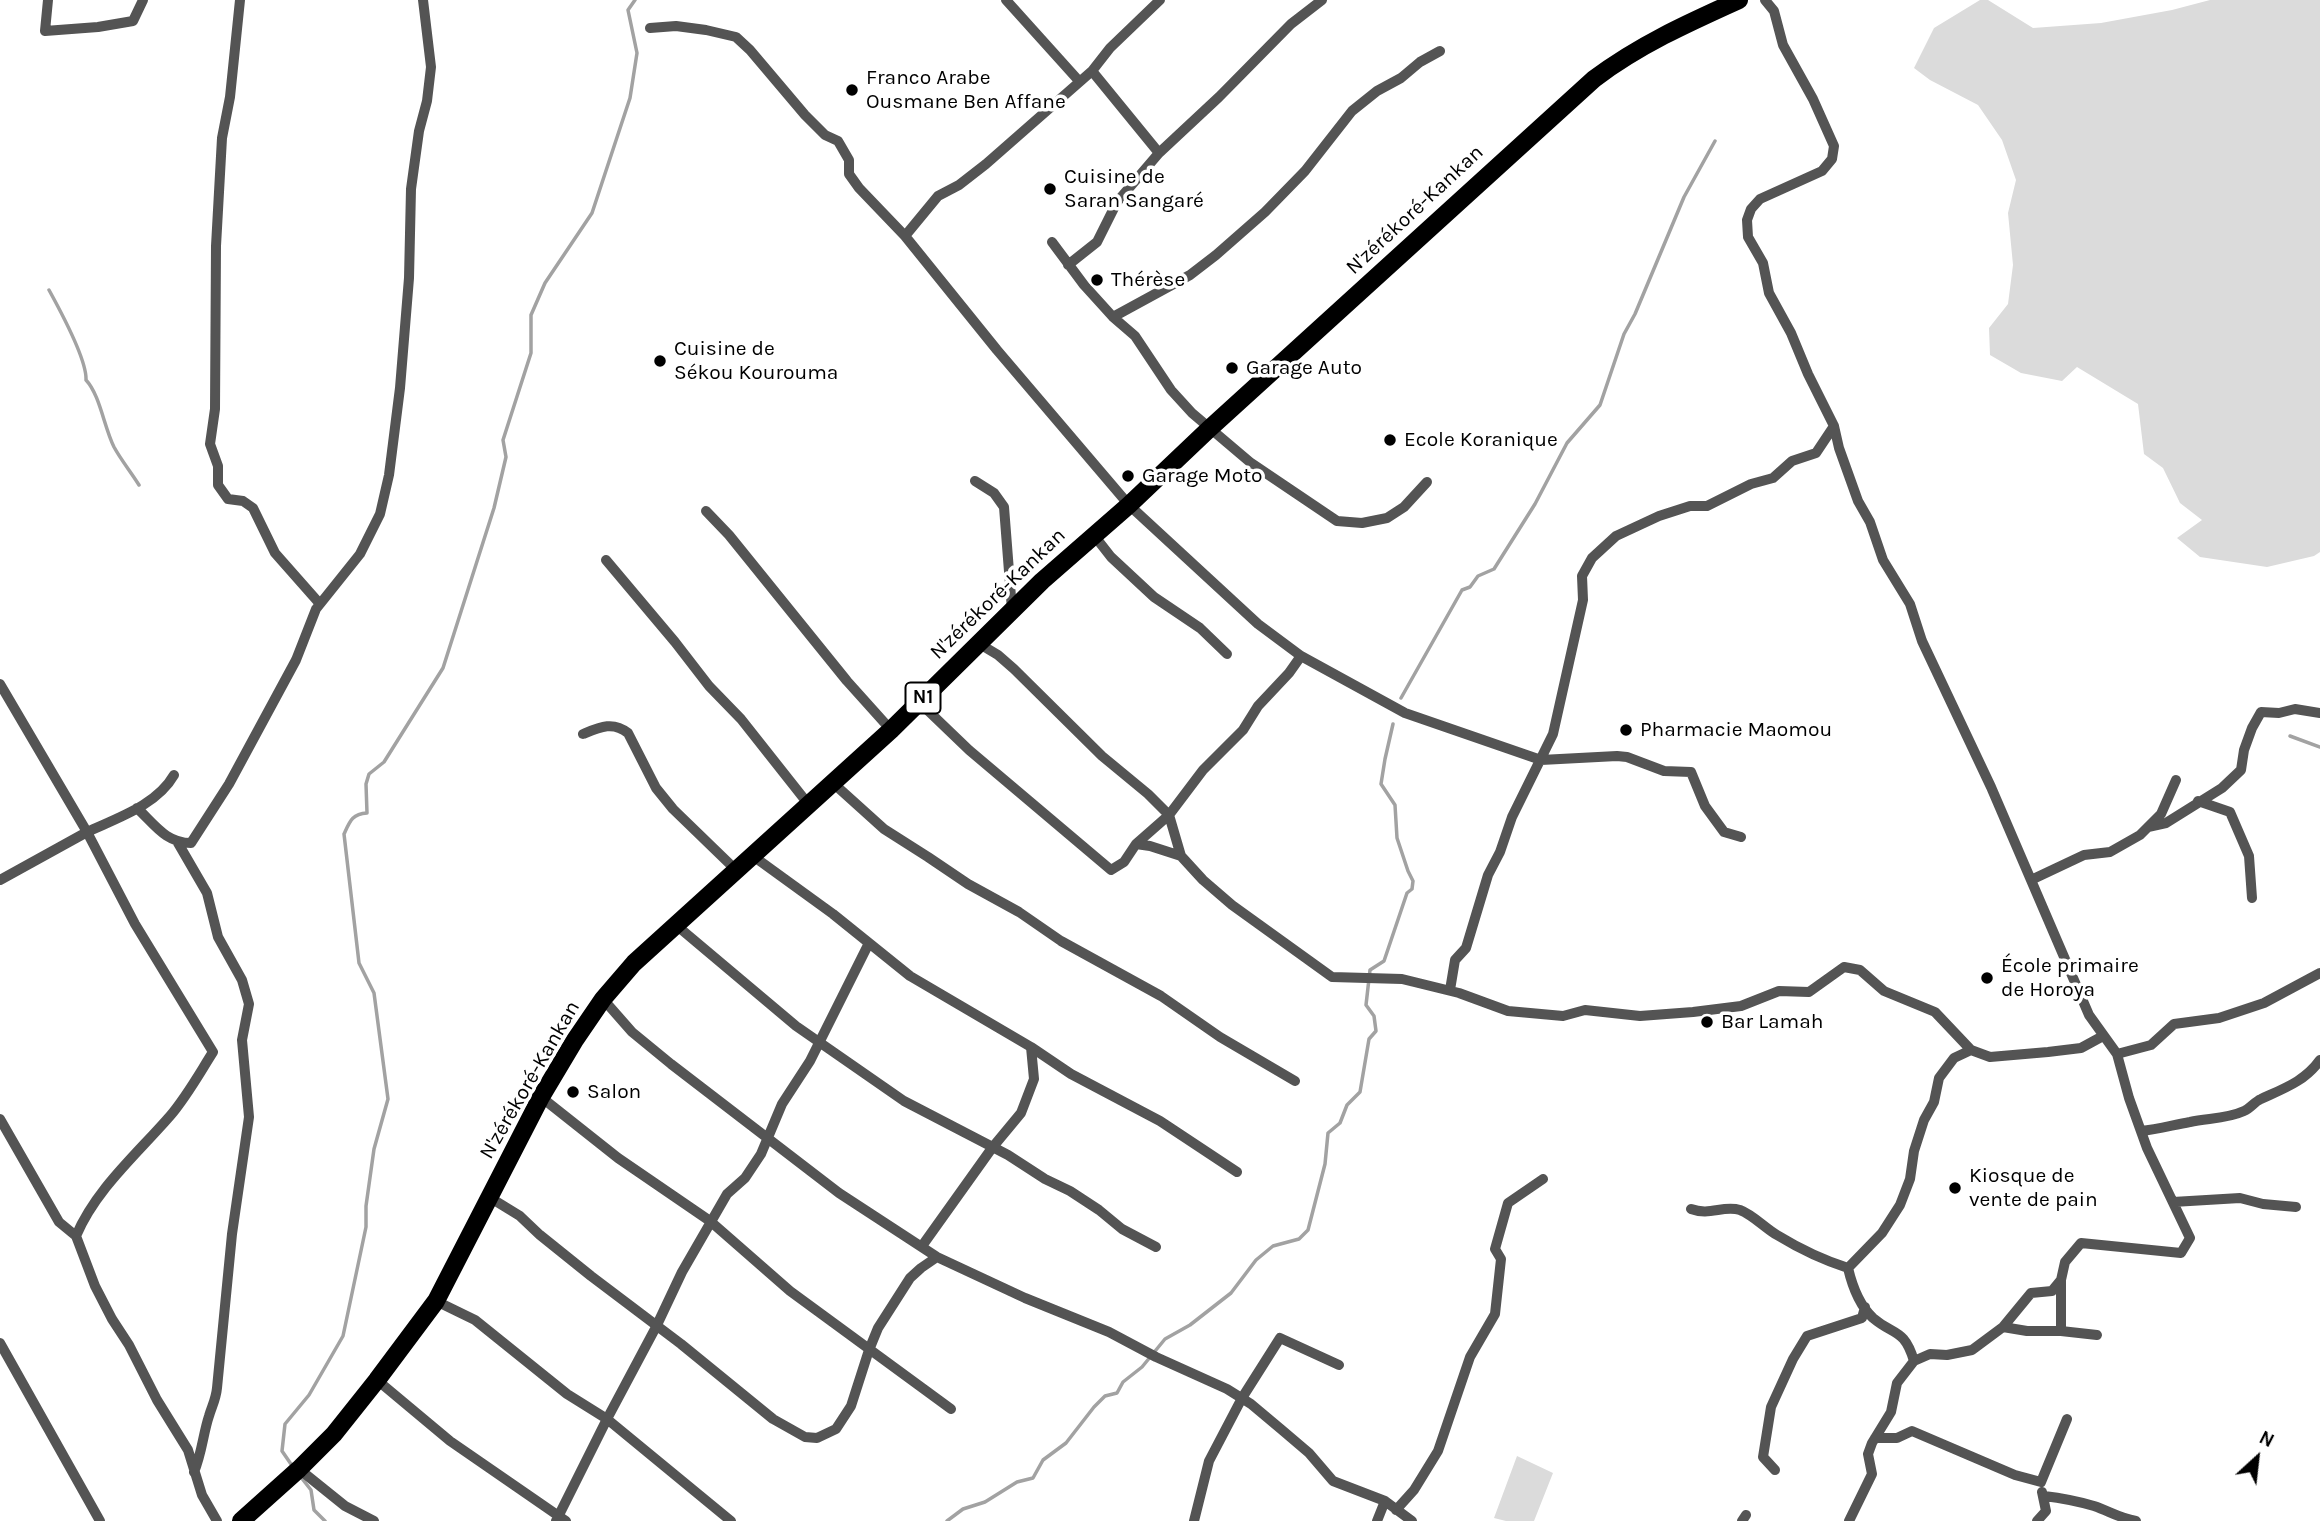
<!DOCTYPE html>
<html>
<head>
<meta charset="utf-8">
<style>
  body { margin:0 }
  #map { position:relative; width:2320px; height:1521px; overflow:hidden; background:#fff; font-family:Karla,sans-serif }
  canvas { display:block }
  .north { position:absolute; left:2222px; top:1423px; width:70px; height:70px; -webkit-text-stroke:5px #fff; paint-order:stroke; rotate:27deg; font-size:19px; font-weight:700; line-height:28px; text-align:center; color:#000 }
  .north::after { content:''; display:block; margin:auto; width:24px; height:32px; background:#000; clip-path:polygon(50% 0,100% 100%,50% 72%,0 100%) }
</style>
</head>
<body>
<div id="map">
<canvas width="2320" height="1521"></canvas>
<div class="north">N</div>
</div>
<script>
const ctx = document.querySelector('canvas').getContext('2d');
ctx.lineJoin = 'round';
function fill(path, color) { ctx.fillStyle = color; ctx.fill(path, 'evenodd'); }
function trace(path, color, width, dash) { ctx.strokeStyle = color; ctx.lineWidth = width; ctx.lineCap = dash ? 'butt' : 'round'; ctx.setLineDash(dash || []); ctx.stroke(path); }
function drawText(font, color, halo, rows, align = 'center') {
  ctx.font = font + ' Karla,sans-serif'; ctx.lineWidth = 7; ctx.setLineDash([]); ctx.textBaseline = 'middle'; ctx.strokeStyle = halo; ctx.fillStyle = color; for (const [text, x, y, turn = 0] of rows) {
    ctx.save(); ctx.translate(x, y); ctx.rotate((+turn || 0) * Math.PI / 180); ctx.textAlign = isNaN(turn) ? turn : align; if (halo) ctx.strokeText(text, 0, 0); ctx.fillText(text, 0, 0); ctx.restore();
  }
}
const green = new Path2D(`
  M1980 0H1988L2033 28 2101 23 2172 10 2210 0H2320V552L2314 556 2267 567 2200 557 2177 538 2202 520 2180 503 2163 468 2144 454 2138 404 2077 367 2062 381 2021 373 1990 355 1989 328 2008 304 2013 265 2008 213 2016 180 2002 140 1978 105 1930 80 1914 68 1934 28Z
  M1517 1456 1553 1473 1534 1521H1506L1494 1518Z`);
const stream = new Path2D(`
  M49 290C60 310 87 360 86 380 100 395 104 427 114 447 121 460 131 472 139 485
  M1401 698 1462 590 1470 587 1478 576 1494 569 1535 504 1567 443 1600 405 1624 334 1635 314 1684 197 1715 141
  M2290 736 2320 747
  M293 1467 282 1451 285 1424 309 1395 343 1336 366 1227V1206L374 1149 388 1099 374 993 359 963 344 834C350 821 352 814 367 813L366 784 369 774 384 762 443 668 494 508 506 457 503 440 531 353V315L545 283 592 213 630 98 637 53 628 10 635 0
  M300 1476 311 1490 314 1510 325 1521
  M947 1521 963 1509 985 1502 1017 1482 1033 1478 1043 1460 1066 1443 1094 1407 1105 1396 1117 1393 1123 1382 1142 1367 1165 1339 1190 1325 1231 1293 1256 1260 1273 1246 1299 1239 1308 1230 1325 1164 1328 1133 1340 1123 1347 1105 1360 1092 1369 1039 1376 1031 1374 1016 1366 1005 1370 970 1384 961 1407 893 1412 889 1413 881 1408 871 1397 838 1395 805 1381 784 1385 759 1393 724`);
const minor = new Path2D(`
  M48 0 45 31 98 27 133 21 143 0
  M240 0 230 97 222 138 216 246 215 409 210 444 218 466V485L228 499 243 501 253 508 275 553 320 604
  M1006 0 1079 81
  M1160 0 1110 48 1092 71 986 164 959 185 938 196 905 236 997 350 1129 505 1258 624 1301 656 1405 713 1541 760 1617 756 1627 757 1664 771 1691 772 1705 806 1724 832 1741 837
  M1765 0 1774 11 1783 45 1813 99 1834 146 1832 159 1822 171 1760 199 1751 209 1747 220 1748 237 1763 263 1769 293 1791 333 1808 374 1834 426 1839 448 1858 501 1870 522 1883 560 1910 604 1922 641 1991 787 2089 1015 2117 1054 2129 1098 2147 1148 2190 1238 2181 1253 2081 1243 2065 1262 2061 1280V1331L2097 1335
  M650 28 676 26 706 30 736 37 750 50 805 115 825 135 838 141 849 160V174L859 188 905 236
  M1092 71 1159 153
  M1052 242 1084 285 1113 317 1135 336 1171 390 1192 413 1251 463 1337 521 1362 523 1387 518 1404 507 1427 482
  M1068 265 1097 242 1117 202 1159 153 1219 97 1291 24 1322 0
  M1113 317 1190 275 1216 255 1265 212 1305 171 1352 111 1377 91 1401 78 1420 62 1440 51
  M975 481 994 493 1004 507 1012 610
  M706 511 729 535 847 681 891 730
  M1093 534 1111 557 1154 597 1200 628 1227 654
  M606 560 675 642 709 686 741 719 809 805
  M978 643 998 655 1014 669 1102 756 1148 794 1169 815 1181 856 1203 880 1232 905 1332 977 1402 979 1459 993 1508 1011 1563 1016 1585 1010 1640 1016 1693 1012 1741 1006 1779 991 1809 992 1844 967 1860 970 1884 991 1935 1012 1971 1050
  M0 684 87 832 0 880
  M919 702 969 750 1111 870 1124 862 1136 844 1169 815 1203 770 1243 730 1258 706 1289 673 1301 656
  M583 734C600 727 613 721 628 733L656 788 673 809 737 871
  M833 783 884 829 928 857 968 884 1019 912 1061 941 1161 996 1220 1037 1295 1081
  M2198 801 2230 812 2249 856 2252 898
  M137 808C155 825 166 843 191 843L229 784 296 660 316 609 360 554 380 514 389 475 400 388 409 278 411 189 419 131 427 101 431 67 423 0
  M2148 827 2166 823 2222 788 2241 770 2244 750 2252 728 2261 712 2279 713 2295 709 2320 713
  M178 843 207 893 218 937 242 980 249 1004 242 1040 249 1117 232 1234 217 1388C216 1399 212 1406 209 1416 203 1434 202 1453 194 1472
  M1136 844 1150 846 1181 856
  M753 856 833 914 910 976 1031 1047 1071 1074 1160 1121 1237 1172
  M2031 880 2084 855 2110 852 2140 835 2161 814 2176 780
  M676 925 796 1026 904 1101 1008 1155 1045 1179 1070 1191 1099 1210 1122 1229 1156 1247
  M1450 990 1455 960 1466 948 1488 875 1500 852 1512 817 1553 734 1583 600 1582 576 1592 558 1616 536 1659 516 1690 506H1707L1751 484 1773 478 1792 461 1816 453 1834 426
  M603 999 632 1032 671 1064 839 1193 937 1257 1025 1298 1109 1332 1156 1357 1227 1389 1251 1404 1282 1430 1309 1453 1333 1481 1385 1501 1412 1521
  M2117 1054 2151 1045 2174 1024 2219 1018 2264 1003 2320 973
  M541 1097 618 1158 710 1221 790 1291 951 1409
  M0 1119 59 1222 76 1236 95 1286 112 1319 129 1345 157 1400 188 1450 202 1495 217 1521
  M2141 1131C2158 1129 2173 1125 2190 1122 2208 1118 2227 1119 2244 1111 2251 1108 2254 1102 2261 1099 2285 1088 2305 1081 2320 1060
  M489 1197 520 1216 540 1235 591 1276 681 1344 773 1419 805 1437 817 1438 836 1429 851 1406 869 1350 878 1328 910 1278 921 1268 937 1257
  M2173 1202 2240 1198 2263 1204 2296 1207
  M1691 1209C1710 1216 1723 1205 1740 1210 1753 1215 1765 1228 1777 1235 1800 1249 1823 1260 1848 1268
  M76 1236C96 1189 137 1154 170 1116 187 1096 199 1074 213 1052L135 924 87 832C117 818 157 805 174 775
  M922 1246 992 1148 1021 1113 1034 1079 1031 1047
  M436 1301 475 1320 567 1394 607 1419 731 1521
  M2003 1327 2031 1293 2052 1291 2061 1280
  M0 1343 100 1521
  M1914 1361C1904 1328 1894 1336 1873 1318 1860 1306 1852 1285 1848 1268L1882 1233 1900 1205 1910 1179 1914 1151 1924 1120 1934 1102 1939 1078 1954 1058 1971 1050 1990 1057 2048 1052 2081 1048 2103 1036
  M377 1380 450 1441 566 1521
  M1875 1438H1897L1912 1431 2015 1475 2041 1482 2067 1419
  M299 1469 345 1506 374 1521
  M1775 1470 1763 1457 1771 1407 1793 1359 1807 1336 1862 1318 1865 1307
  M2044 1496C2061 1498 2077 1501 2094 1506 2109 1511 2119 1518 2136 1521
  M1396 1510 1414 1490 1438 1451 1470 1357 1495 1314 1501 1259 1495 1249 1508 1203 1543 1179
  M556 1521 607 1419 656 1327 682 1272 727 1194 745 1178 761 1154 782 1104 810 1061 869 943
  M1194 1521 1209 1461 1242 1398 1280 1338 1339 1365
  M1377 1521 1385 1501
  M1742 1521 1746 1515
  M1849 1521 1872 1474 1868 1454 1872 1443 1891 1412 1897 1383 1914 1361 1930 1354 1947 1355 1972 1350 2003 1327 2027 1331H2061
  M2037 1521 2046 1511 2042 1492`);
const trunk = new Path2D(`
  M241 1521 299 1469 334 1434 377 1380 436 1301 541 1097 575 1040 603 999 634 963 891 730 1042 581 1129 505 1209 429 1594 79C1639 45 1688 23 1739 0`);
const markers = [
  [852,90,7,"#000"],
  [1050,189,7,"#000"],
  [1097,280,7,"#000"],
  [660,361,7,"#000"],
  [1232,368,7,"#000"],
  [1390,440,7,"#000"],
  [1128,476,7,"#000"],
  [1626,730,7,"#000"],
  [1987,978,7,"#000"],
  [1707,1022,7,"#000"],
  [573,1092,7,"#000"],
  [1955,1188,7,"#000"]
];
const shields = [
  [923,698,35]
];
const shieldNames = [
  ["N1",923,698]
];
const poiNames = [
  ["Franco Arabe",866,78],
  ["Ousmane Ben Affane",866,102],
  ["Cuisine de",1064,177],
  ["Saran Sangaré",1064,201],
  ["Thérèse",1111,280],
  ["Cuisine de",674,349],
  ["Sékou Kourouma",674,373],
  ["Garage Auto",1246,368],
  ["Ecole Koranique",1404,440],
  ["Garage Moto",1142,476],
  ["Pharmacie Maomou",1640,730],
  ["École primaire",2001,966],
  ["de Horoya",2001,990],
  ["Bar Lamah",1721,1022],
  ["Salon",587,1092],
  ["Kiosque de",1969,1176],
  ["vente de pain",1969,1200]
];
const streetNames = [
  ["N'zérékoré-Kankan",1415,210,-43],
  ["N'zérékoré-Kankan",998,594,-44],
  ["N'zérékoré-Kankan",530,1080,-60]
];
fill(green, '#dbdbdb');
trace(stream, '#a2a2a2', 3.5);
trace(minor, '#545454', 10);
trace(trunk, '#000', 18);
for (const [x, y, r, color] of markers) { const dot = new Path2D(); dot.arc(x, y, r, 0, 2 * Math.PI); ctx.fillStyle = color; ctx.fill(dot); trace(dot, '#fff', 2.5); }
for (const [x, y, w] of shields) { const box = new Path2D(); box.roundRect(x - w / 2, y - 15.5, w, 31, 5); ctx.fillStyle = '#fff'; ctx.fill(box); trace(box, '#000', 2); }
drawText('bold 19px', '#000', null, shieldNames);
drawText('21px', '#000', '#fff', poiNames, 'left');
drawText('21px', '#000', '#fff', streetNames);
</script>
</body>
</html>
